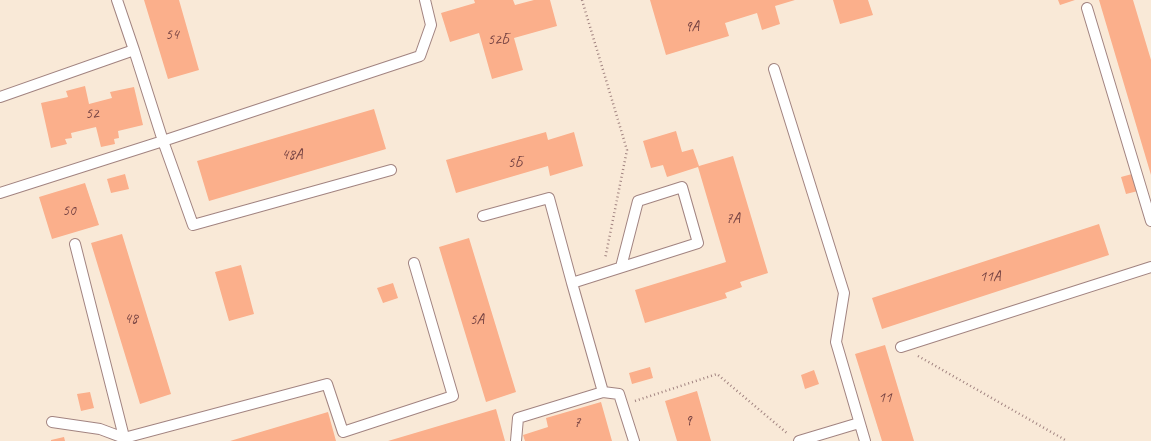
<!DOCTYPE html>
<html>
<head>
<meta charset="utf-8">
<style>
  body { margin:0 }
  canvas { display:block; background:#f9e9d7 }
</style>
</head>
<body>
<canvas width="1151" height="441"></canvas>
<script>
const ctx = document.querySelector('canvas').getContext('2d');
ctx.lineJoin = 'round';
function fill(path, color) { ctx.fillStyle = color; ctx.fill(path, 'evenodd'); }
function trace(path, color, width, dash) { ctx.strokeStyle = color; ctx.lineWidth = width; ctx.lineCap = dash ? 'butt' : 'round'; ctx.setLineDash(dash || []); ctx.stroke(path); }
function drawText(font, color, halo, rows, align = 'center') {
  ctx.font = font + ' Caveat,sans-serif'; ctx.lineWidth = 3; ctx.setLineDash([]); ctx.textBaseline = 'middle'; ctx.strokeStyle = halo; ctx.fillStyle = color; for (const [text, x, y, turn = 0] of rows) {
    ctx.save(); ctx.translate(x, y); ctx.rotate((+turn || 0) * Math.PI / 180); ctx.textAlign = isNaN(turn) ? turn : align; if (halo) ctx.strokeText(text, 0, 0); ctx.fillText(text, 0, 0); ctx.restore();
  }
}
const building = new Path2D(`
  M144 0H179L199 70 168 79Z
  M474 0H513L515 5 534 0H550L557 26 514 38 523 70 492 79 479 33 450 42 441 13 475 3Z
  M650 0H795L775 6 780 24 762 30 757 13 725 23 729 36 666 55Z
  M833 0H868L873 15 840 24Z
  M1058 0H1075L1060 5Z
  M1099 0H1133L1151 60V175Z
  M85 86 89 104 112 98 110 92 134 87 143 125 118 131 119 138 114 139 115 144 101 147 96 127 71 133 72 138 65 139 67 144 51 148 41 103 68 97 66 91Z
  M374 109 386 149 209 201 197 161Z
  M676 131 682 152 693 149 699 166 733 156 768 273 740 282 742 287 725 293 727 298 645 323 635 290 726 262 698 167 667 177 663 165 651 168 643 141Z
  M546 132 548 140 574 132 583 166 550 176 548 166 456 193 446 160Z
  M125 174 129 189 111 193 107 179Z
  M1132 174 1138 191 1126 194 1121 177Z
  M85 183 99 225 52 239 39 197Z
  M1099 224 1109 255 882 329 872 298Z
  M122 234 171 394 140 404 91 243Z
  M469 238 516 392 486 402 439 247Z
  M241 265 254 314 229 321 215 272Z
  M393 283 398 298 383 303 377 288Z
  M885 345 914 441H882L855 354Z
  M650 367 653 378 632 384 629 373Z
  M814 370 819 384 805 389 801 375Z
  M697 391 711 441H677L665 401Z
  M90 392 94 408 81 411 77 394Z
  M601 402 612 441H525L523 435 548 427 546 418Z
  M496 409 505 441H388Z
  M328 412 336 441H230Z
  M64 437 65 441H51V440Z`);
const path = new Path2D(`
  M582 0 627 150 605 259
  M918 356 1067 441
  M635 401 717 374 788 434`);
const lane = new Path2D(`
  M1087 8 1151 221
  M774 69 844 293 836 342 865 441
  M0 97 134 50 117 0
  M391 170 193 225 163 141 420 56 431 25 425 0
  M0 193 163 141 134 50
  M483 216 549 198 572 283
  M75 244 125 441
  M901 347 1151 267
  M603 392 619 394 634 441
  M52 422 100 429 124 438 327 384 343 432 453 396 414 263
  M516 441 518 418 603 392 572 283 698 243 682 187 638 201 621 267
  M799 441 859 423`);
const numberNames = [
  ["9А",692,27],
  ["54",172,35],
  ["52Б",498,40],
  ["52",92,114],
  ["48А",292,155],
  ["5Б",515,163],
  ["50",69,211],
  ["7А",733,219],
  ["11А",990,277],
  ["48",131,319],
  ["5А",477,320],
  ["11",885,398],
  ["9",688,421],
  ["7",577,423]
];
fill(building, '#fbaf8b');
trace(lane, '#a28481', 12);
trace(path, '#a28481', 2.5, [1, 3]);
trace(lane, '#fff', 10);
drawText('15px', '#764343', null, numberNames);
</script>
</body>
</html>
